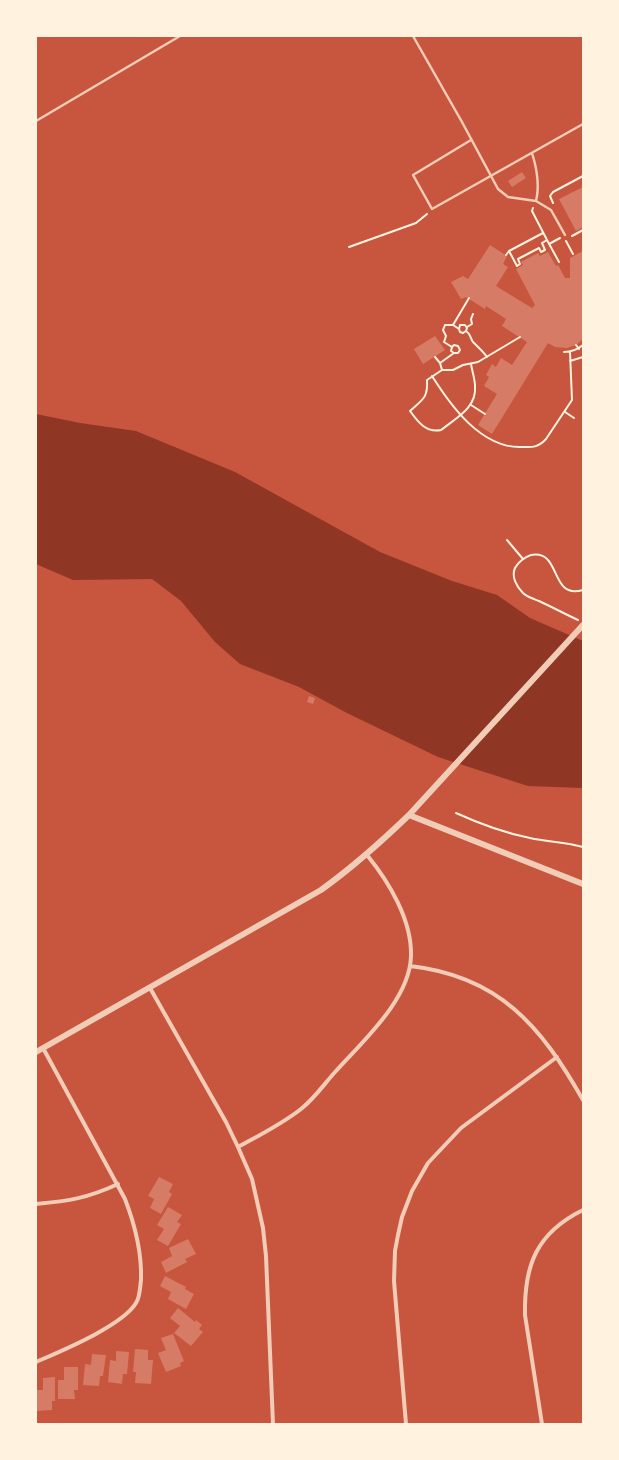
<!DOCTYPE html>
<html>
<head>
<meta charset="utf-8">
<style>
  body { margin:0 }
  #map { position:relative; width:619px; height:1460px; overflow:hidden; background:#c8553d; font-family:Poppins,sans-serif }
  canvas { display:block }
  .frame { position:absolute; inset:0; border:37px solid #fff3e0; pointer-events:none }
</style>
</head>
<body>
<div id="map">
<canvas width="619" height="1460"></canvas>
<div class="frame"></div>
</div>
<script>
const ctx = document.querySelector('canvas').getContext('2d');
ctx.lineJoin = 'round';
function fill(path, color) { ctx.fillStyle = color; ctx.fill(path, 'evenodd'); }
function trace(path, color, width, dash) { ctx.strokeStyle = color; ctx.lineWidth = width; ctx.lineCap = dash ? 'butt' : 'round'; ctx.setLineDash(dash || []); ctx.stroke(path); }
const water = new Path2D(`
  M36 414 80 423 136 431 235 472 380 552 452 581 497 595 530 618 583 641V788L528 786 438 757 347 713 299 687 240 664 215 642 181 601 152 579 73 580 36 564Z`);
const building = new Path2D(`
  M522 172 526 178 512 187 508 181Z
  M583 187V227L576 231 559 199Z
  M490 245 507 256 503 264 508 267 496 286 532 308 535 305 516 269 523 265 521 262 538 253 540 256 548 252 556 266 558 265 565 278H570V258L583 251V339L576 345 567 348 555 347 548 343 492 434 478 425 497 394 484 386 489 377 486 375 492 364 496 367 501 358 512 365 527 342 502 326 506 319 486 306 485 309 466 297 461 299 451 282 463 276 468 279Z
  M435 336 445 350 423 364 414 349Z
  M309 696 315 698 313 704 307 702Z
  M159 1177 173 1184 169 1192 172 1194 161 1214 150 1208 154 1199 148 1196Z
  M168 1207 182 1215 177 1222 181 1224 168 1246 157 1240 164 1229 157 1225Z
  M188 1239 196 1254 185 1259 187 1262 166 1273 161 1262 172 1256 169 1248Z
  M165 1276 186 1287 185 1289 194 1294 186 1309 168 1299 171 1292 160 1286Z
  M178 1308 195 1322 196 1320 202 1325 199 1329 203 1332 191 1346 174 1333 180 1326 170 1318Z
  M173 1334 184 1361 180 1363 181 1366 166 1372 158 1353 166 1350 161 1338Z
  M135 1349 148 1350V1360H153L151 1384 135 1383 136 1372H133Z
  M116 1351 129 1352 127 1374H123L122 1384 108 1382 110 1360 116 1361Z
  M92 1354 106 1355 103 1376H100L99 1386 83 1385 85 1364 91 1365Z
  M64 1367H78V1390H74L75 1399H58V1380H64Z
  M55 1377V1401H52V1410L37 1411 36 1390H43V1378Z`);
const path = new Path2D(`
  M553 203 550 196 553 192 583 176
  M533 208 532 211 547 240
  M572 236 583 230
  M566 241 573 254
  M549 244 560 238
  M349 247 416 223 427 214
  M509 251 517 266 520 264 518 259 539 248 541 252 545 250 542 243 547 240 559 262
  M506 255 509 251 543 233
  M453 325 469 298
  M467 327 472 324 471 319 473 314
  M466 331 463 333 460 332 459 329 460 325H465L467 328 466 331C471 334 470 338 473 342 478 347 483 351 487 357
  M576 345 579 349
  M452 347 451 351 454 353H458L460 350 458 346 454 345 452 347 444 342 446 336 443 330 445 325H453L459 329
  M564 352C571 352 577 350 583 345
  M435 357 440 363 442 370
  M570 361 583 357
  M440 363 454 353
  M471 364C472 371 475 379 475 386 477 408 456 418 441 430 426 433 418 422 410 411 423 399 428 398 427 380L442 370H453L463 365 478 362 520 337
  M432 376C451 406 481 448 521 447 532 447 538 448 546 439L572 400 570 352
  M471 405 485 414
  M565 412 574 418
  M507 540 523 559
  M578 620C565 614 552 607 539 601 534 599 527 597 523 593 517 587 511 577 515 568 518 562 525 557 531 555 562 549 549 600 583 590
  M456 813C480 824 505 833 530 838 548 842 566 842 583 847`);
const service = new Path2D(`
  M413 36 462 122 498 189 508 197 536 201C540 185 537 169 532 153
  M36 121 180 36
  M471 140 413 175 432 209 583 124
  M536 201 551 210 565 235`);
const minor = new Path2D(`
  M410 966C499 976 541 1026 583 1100
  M150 988 226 1122 238 1147 252 1179 263 1228 266 1256 273 1424
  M238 1147C260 1135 282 1124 301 1109 315 1098 324 1084 336 1071 363 1041 410 999 411 956 412 920 389 882 367 855
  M36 1204C69 1201 88 1198 118 1184
  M36 1362C61 1351 122 1326 136 1303 140 1297 140 1287 141 1280 142 1251 135 1225 125 1199L43 1048
  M406 1424 394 1281 395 1251 398 1235 402 1217 412 1191 428 1163 461 1128 557 1057
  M542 1424 525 1315C524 1266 536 1233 583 1210`);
const tertiary = new Path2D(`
  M409 815 583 884
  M36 1052 321 890C353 867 381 842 409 815L583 625`);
fill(water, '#8f3625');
fill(building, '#d67c66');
trace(path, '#fff3e0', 2);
trace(service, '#f1ccb7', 2.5);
trace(minor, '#f1ccb7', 4);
trace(tertiary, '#f1ccb7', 6);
</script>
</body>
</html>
